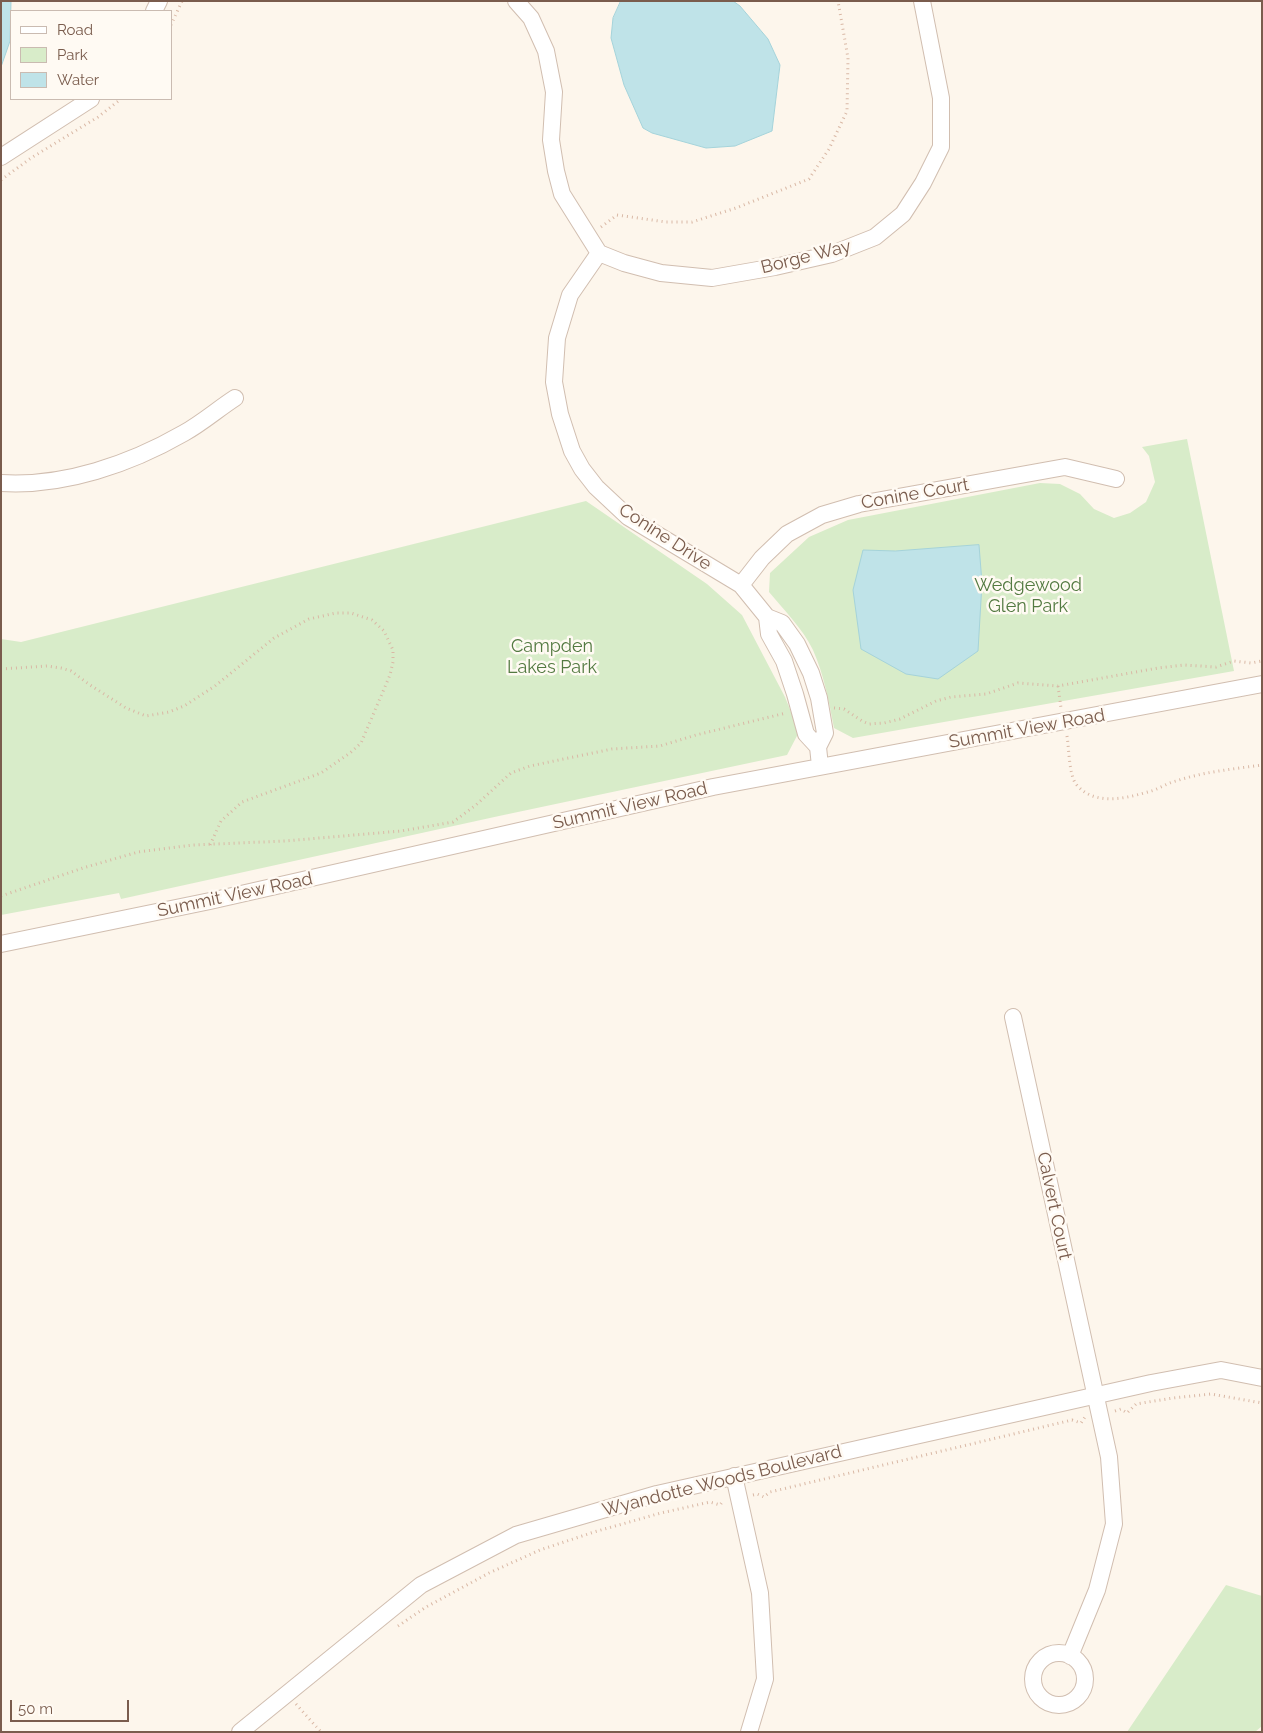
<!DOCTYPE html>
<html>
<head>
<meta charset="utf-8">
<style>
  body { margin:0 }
  #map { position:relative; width:1263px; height:1733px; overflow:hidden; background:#fdf6ec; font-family:Raleway,sans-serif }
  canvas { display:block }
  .frame { position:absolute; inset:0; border:2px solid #7a5c4d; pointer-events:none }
  .legend { position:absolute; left:10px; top:10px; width:162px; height:90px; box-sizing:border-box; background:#fffaf3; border:1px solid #cabbb1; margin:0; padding:6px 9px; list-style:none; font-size:15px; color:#7a5c4d }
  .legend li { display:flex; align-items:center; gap:10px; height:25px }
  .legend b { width:25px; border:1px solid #cabbb1 }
  .scale { position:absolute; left:10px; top:1700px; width:119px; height:22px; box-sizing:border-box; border:2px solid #7a5c4d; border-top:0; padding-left:6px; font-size:15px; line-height:18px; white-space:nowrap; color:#7a5c4d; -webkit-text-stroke:4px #fffaf3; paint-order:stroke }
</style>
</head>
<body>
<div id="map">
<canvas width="1263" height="1733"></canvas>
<div class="frame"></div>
<ul class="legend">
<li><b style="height:6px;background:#fff"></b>Road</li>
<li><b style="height:14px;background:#d8ecc9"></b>Park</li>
<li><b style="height:14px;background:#bfe3e8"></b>Water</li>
</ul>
<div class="scale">50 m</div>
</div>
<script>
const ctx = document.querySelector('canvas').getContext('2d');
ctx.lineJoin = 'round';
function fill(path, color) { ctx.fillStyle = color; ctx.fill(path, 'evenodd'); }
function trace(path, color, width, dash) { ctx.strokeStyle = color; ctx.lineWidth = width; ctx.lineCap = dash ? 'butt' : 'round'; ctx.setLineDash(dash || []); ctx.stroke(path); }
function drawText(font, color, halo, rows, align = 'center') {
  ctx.font = font + ' Raleway,sans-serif'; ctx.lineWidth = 5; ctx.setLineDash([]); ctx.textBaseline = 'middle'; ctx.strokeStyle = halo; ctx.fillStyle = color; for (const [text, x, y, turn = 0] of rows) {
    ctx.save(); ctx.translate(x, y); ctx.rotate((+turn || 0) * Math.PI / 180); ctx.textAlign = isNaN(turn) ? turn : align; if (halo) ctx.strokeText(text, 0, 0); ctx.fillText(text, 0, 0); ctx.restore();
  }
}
const green = new Path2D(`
  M1187 439 1234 671 853 738 834 728C829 702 824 675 813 650 803 629 784 610 769 592L770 573 809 537 848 520 1040 483 1060 484 1080 494 1094 509 1114 518 1130 513 1146 502 1155 482 1149 456 1142 447Z
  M586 501 707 584 742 615 785 697 799 732 787 755 499 816 121 899 119 893 1 915V639L21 642Z
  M1226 1585 1262 1596V1726L1255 1732H1127Z`);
const water = new Path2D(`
  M1 1H11L10 41 1 67Z
  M621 1H733L740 6 768 39 780 65 772 131 735 146 706 148 652 133 643 128 624 85 611 38 613 18Z
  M979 545 982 583 978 651 938 679 906 674 861 649 853 590 863 550 895 551Z`);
const path = new Path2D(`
  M171 25 182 1
  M1 180 31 158 98 117 121 99
  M601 227 617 215 666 222H692L736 208 809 179 829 149 847 111 848 58 838 1
  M1 669 47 666 61 668 71 671 90 685 126 708 146 716 169 712 184 706 215 686 274 638 309 619 336 613H351L372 620 384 631 393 650V662L390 675 361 743 350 753 321 773 242 802 221 821 210 845
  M1058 686 1061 708
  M834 708 844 709 862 721 869 724 884 723 900 719 936 701 951 697 986 694 1018 683 1058 686 1158 668 1184 665 1216 667 1234 661 1251 663 1262 661
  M1067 736C1069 748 1069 775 1076 784 1094 807 1128 798 1151 791 1159 789 1167 783 1176 781 1203 772 1233 769 1262 765
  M1 896 83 868 138 852 193 845 285 841 401 831 453 822 476 805 511 773 530 766 612 749 660 746 696 735 786 713
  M1115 1411 1121 1409 1127 1413 1136 1404 1173 1398 1211 1394 1262 1403
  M753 1495 757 1494 764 1497 770 1492 1072 1420 1081 1423 1085 1417
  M398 1626 426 1607 489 1573 540 1550 594 1532 661 1513 710 1502 720 1505 723 1501
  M296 1704 321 1732`);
const minor = new Path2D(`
  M516 1 531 18 546 51 554 92 551 140 556 171 562 194 599 253
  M154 11 159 1
  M1 157 91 99
  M599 253 570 295 557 338 554 382 560 414 572 451 582 469 596 487 628 517 741 585 767 617 782 623 797 644 811 673 819 698 825 733 818 747 820 766
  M599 253 624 263 661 273 712 278 775 267 832 254 875 237 903 214 923 183 941 147V98L922 1
  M1 483C64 487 130 464 184 433 202 423 218 409 235 398
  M741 585 762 558 787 534 822 515 859 504 1065 467 1116 479
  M767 617 769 634 784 661 795 694 806 734 818 747
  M1 944 210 901 713 787 1262 684
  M1013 1017 1109 1457 1114 1524 1097 1590 1070 1656
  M734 1476 760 1593 765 1679 749 1732
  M1033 1679a26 26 0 1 1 52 0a26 26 0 1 1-52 0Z
  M240 1732 421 1585 516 1535 657 1494 1151 1383 1221 1370 1262 1378`);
const streetNames = [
  ["Borge Way",806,257,-14],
  ["Conine Court",915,494,-10],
  ["Conine Drive",665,537,33],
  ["Summit View Road",1027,729,-10],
  ["Summit View Road",630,806,-13],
  ["Summit View Road",235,895,-12],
  ["Calvert Court",1054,1206,78],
  ["Wyandotte Woods Boulevard",722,1481,-14]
];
const parkNames = [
  ["Wedgewood",1028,586],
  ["Glen Park",1028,607],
  ["Campden",552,647],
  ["Lakes Park",552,668]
];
fill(green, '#d8ecc9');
fill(water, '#bfe3e8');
trace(water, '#a5d3da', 1);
trace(minor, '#d1beb0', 18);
trace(path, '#d9b8a5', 3, [1, 4]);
trace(minor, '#fff', 16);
drawText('18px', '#7a5c4d', '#fffaf3', streetNames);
drawText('18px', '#537a41', '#fffaf3', parkNames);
</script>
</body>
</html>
